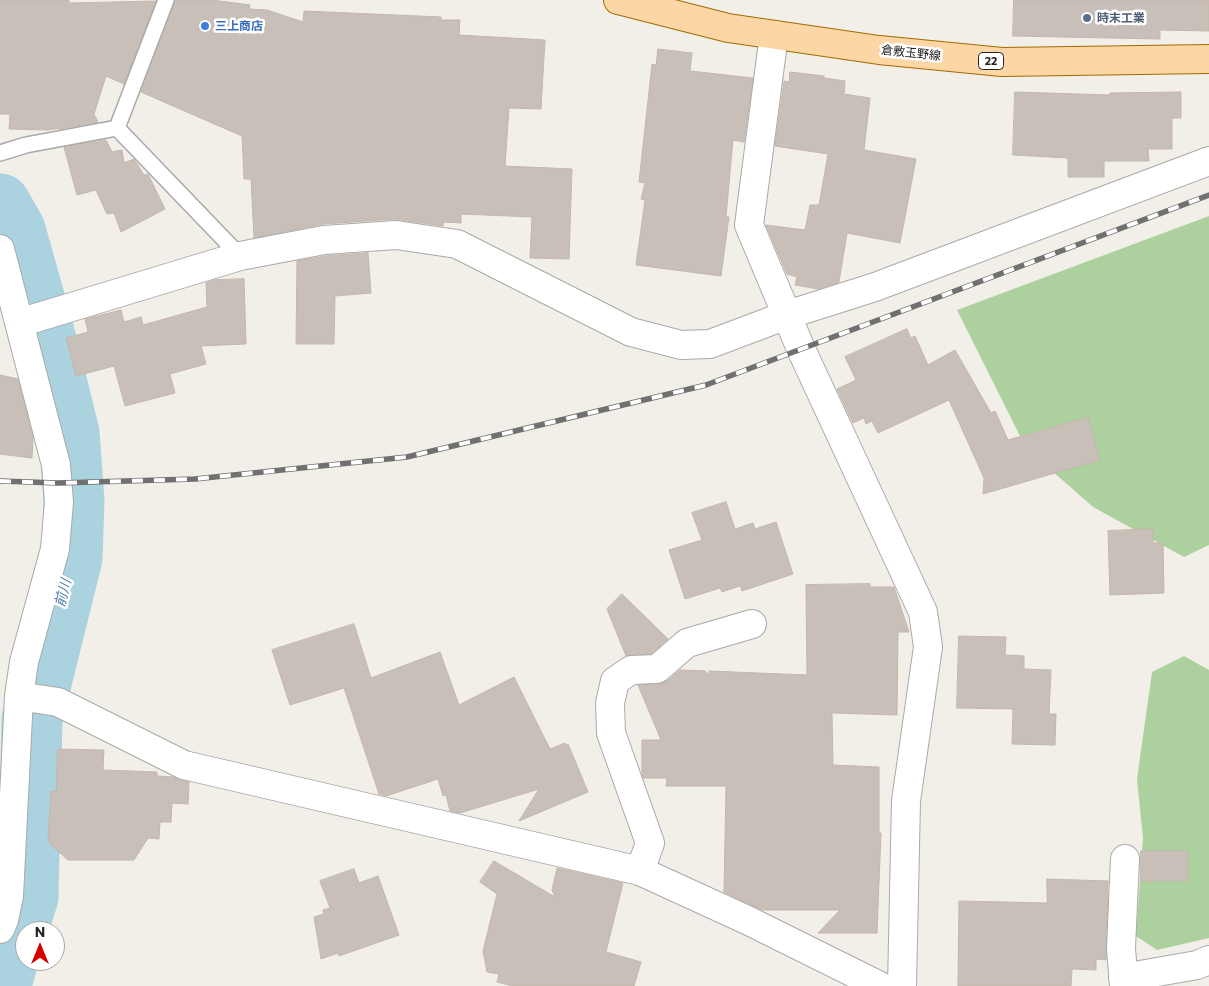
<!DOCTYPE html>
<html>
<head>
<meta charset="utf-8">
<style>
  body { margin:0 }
  #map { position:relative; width:1209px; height:986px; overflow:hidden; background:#f2efe9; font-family:Commissioner,sans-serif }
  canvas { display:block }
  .north { position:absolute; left:15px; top:921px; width:50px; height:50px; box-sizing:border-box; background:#fff; border:1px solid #a7a7a7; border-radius:50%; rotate:0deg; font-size:14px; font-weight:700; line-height:20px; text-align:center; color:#222 }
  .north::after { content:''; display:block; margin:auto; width:18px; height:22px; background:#d40000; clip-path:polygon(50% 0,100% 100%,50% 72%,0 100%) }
</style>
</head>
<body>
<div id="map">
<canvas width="1209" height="986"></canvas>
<div class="north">N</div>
</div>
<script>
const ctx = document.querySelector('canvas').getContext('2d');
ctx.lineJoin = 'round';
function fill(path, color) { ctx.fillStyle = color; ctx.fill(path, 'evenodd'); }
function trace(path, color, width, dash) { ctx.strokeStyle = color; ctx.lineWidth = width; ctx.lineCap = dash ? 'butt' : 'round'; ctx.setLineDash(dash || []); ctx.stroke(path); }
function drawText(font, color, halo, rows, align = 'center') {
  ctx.font = font + ' Commissioner,"Noto Sans JP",sans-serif'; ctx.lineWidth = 5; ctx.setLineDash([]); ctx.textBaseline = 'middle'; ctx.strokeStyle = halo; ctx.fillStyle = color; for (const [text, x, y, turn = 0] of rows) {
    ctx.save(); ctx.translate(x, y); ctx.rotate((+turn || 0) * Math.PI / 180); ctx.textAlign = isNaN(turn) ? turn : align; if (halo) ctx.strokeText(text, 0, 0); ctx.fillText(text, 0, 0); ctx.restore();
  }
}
const forest = new Path2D(`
  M1209 216V545L1184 557 1093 507 1026 448 957 310Z
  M1184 656 1209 670V938L1157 950 1136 936 1143 838 1137 779 1152 672Z`);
const river = new Path2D(`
  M0 204 15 230 46 340 69 433 74 501 72 558 32 719 28 897 9 955 1 986`);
const building = new Path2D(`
  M0 0H69V3L156 1 124 84 106 76 94 114 98 122 59 129V128L48 130 9 129 10 114H0Z
  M175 0H212L250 5 249 9 267 10 303 22 304 11 441 17V20H460L459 35 545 40 541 109 509 108 505 166 572 169 569 259 530 258 532 217 461 214V223L443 222V226L395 219 323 224 254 238 251 179H244L242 136 141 92Z
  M1014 0H1209V31L1160 30V39L1013 36Z
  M658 49 692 53 690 71 753 78 744 142 733 140 726 217H729L721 276 636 265 645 200 641 199 645 183 639 182 652 64 656 65Z
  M790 72 824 76V78L845 81 844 94 870 98 864 150 916 159 900 243 847 233 839 282 818 289 795 285 797 277 787 274 766 225 805 230 810 205H819L828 154 775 146 784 81 789 82Z
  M1015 92 1110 95V93L1181 92V118H1172V149H1148L1149 161H1104V177H1068V158L1013 155Z
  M106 140 112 152 122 150 124 163 134 159 144 175 148 174 165 209 121 232 114 213 107 214 96 190 77 195 64 147Z
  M368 253 371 293 335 296 334 344H296L297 261 326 256Z
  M244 279 246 344 201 346 206 364 170 374 175 393 125 406 114 366 76 376 66 338 88 332 85 319 121 310 124 322 141 317 143 325 207 307 206 283 214 280Z
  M907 329 911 338 915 336 928 365 955 350 991 413 995 411 1008 440 1088 417 1100 460 983 494 984 478 949 400 878 433 872 421 866 424 864 418 853 423 837 389 856 380 845 357Z
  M0 375 18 379 33 438 32 458 0 454Z
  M726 502 735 529 753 523 755 529 776 522 793 574 742 591 740 586 722 592 720 588 685 599 669 550 702 540 692 513Z
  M1153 529V543H1163L1164 593 1110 595 1108 531Z
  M870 584V587H894L909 632H898L897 715 832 713 833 765 879 767V833H881L877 933H818L840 910H762L724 892 726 786H666L667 778H643L642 772V740H661L638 685 658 684 667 681 680 670 705 671 711 676 709 671 807 675 806 585Z
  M622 594 668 639 651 654 626 656 607 609Z
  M354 624 371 678 440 652 459 705 514 677 550 749 565 743 566 746 568 744 588 792 519 821 539 789 460 813 450 811 446 795 443 796 438 779 386 796 379 794 344 688 290 705 272 650Z
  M959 636 1006 637 1005 655 1024 656V669L1051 670 1049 714H1056L1055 745 1012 744 1013 709 957 708Z
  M58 749 104 750 103 770 157 772V776L173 777 189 782 188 804 172 803 171 822H160L159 839 148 838 134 860H68L52 846 48 840 51 791H56Z
  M1141 851H1188V881H1141Z
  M494 861 555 897 552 890 557 868 623 883 606 952 641 962 634 986H513L497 982 499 974 487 972 483 951 497 894 480 882Z
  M354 869 359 883 378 876 399 935 339 956 338 953 321 959 314 917 324 914 323 910 330 908 320 881Z
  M1047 879 1108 881 1106 960 1096 959V970L1072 969 1071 986H958L959 901 1047 903Z`);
const service = new Path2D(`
  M166 0 117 128 240 256
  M0 153 26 145 117 128`);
const minor = new Path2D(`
  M774 35 749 225 801 349 923 612 928 647 906 801 902 986
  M0 249 56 465 59 502 55 549 24 662 19 696 9 896 4 920 0 929
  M19 323 240 256 324 240 396 235 457 244 631 332 681 345 710 344 787 315 875 287 1209 161
  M19 696 58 702 184 765 640 871 747 920 880 986
  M640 871 650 843 611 733 610 703 615 681 631 670 657 669 687 643 752 624
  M1123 978 1197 965 1209 960
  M1124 986 1121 948 1125 859`);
const primary = new Path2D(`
  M618 0 728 28 879 50 1002 62 1209 59`);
const rail = new Path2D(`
  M0 481 58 483 195 479 407 457 706 385 1209 195`);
const markers = [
  [1087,18,5,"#5c6f8a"],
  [205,26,5,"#3f7fe0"]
];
const shields = [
  [991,61,25]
];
const shieldNames = [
  ["22",991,61]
];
const serviceNames = [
  ["時末工業",1097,18]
];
const shopNames = [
  ["三上商店",215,26]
];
const streetNames = [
  ["倉敷玉野線",911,53,6]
];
const waterNames = [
  ["前川",63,593,-76]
];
fill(forest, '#add19e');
trace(river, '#aad3df', 61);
fill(building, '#c7bfb8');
trace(building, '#c4b6ab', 1);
trace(service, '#a9a9a9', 18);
trace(minor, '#a9a9a9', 30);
trace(primary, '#a06b00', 30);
trace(service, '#fff', 15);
trace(minor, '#fff', 28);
trace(primary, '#fcd6a4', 28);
trace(rail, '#707070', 5.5);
trace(rail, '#fff', 4, [11]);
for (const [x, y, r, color] of markers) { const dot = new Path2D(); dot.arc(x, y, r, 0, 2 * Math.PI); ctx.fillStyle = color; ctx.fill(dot); trace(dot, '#fff', 2); }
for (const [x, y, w] of shields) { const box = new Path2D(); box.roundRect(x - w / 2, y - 8.5, w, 17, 4); ctx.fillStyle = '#fff'; ctx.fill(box); trace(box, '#222', 1); }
drawText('bold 11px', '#222', null, shieldNames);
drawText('bold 12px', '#4e5e75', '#fff', serviceNames, 'left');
drawText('bold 12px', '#366cbe', '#fff', shopNames, 'left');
drawText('12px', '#222', '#fff', streetNames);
drawText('italic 14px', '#4a7aab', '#fff', waterNames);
</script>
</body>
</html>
